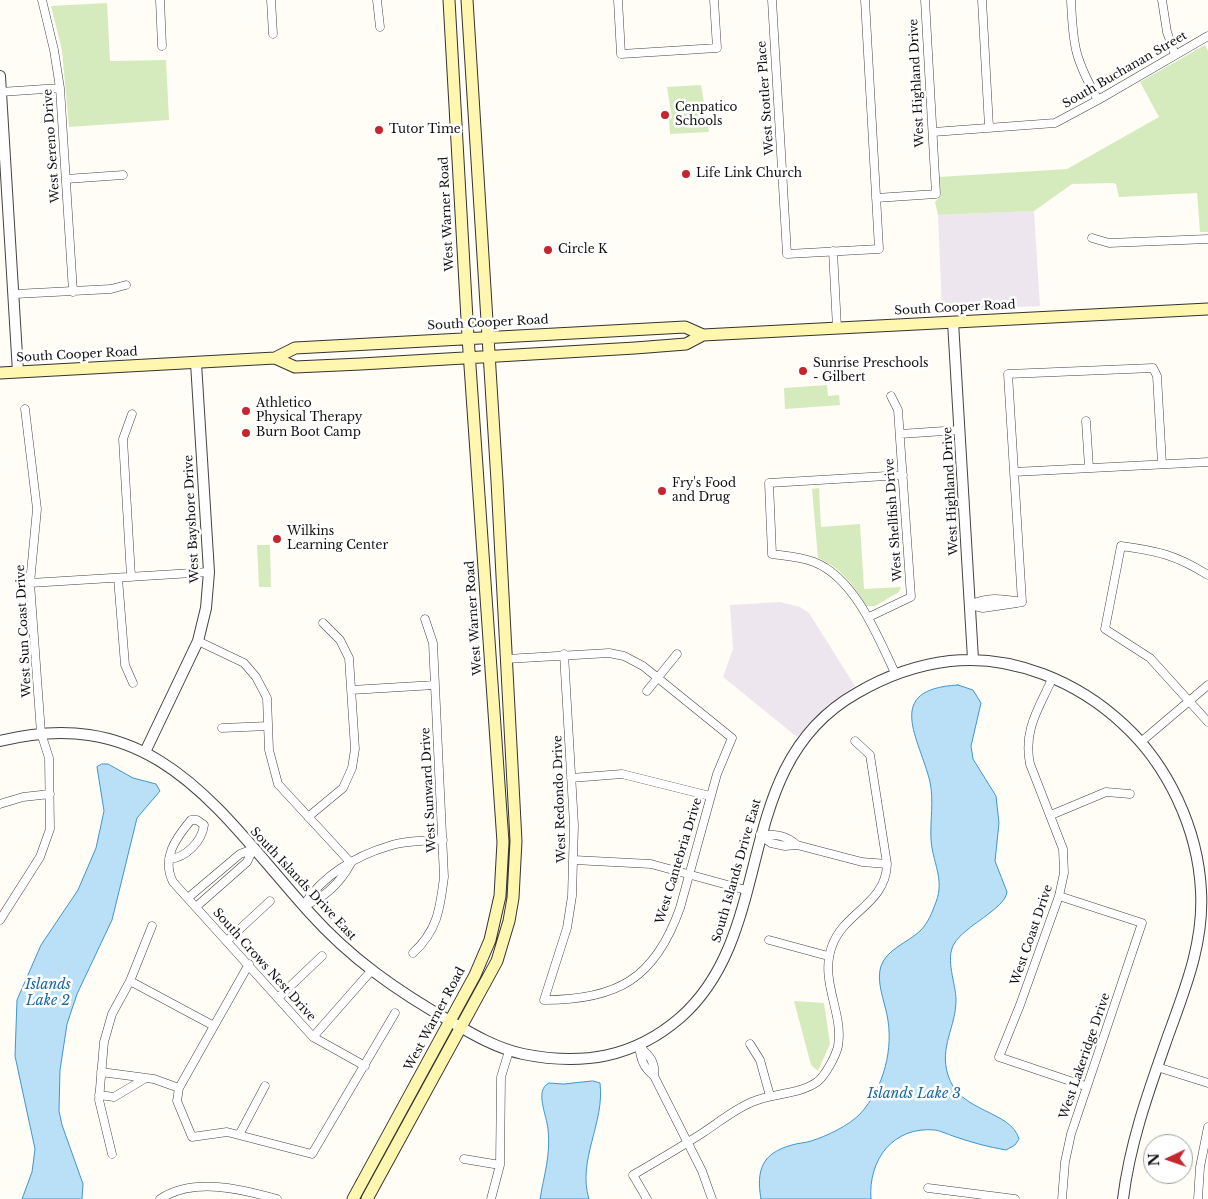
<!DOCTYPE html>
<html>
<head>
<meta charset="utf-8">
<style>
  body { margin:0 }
  #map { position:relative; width:1208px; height:1199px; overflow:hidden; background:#fffdf5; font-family:"Libre Baskerville",serif }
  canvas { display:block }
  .north { position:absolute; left:1143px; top:1134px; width:50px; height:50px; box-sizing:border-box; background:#fff; border:1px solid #a0a0a0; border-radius:50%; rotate:267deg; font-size:14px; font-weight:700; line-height:20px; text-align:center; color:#111 }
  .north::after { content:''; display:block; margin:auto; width:18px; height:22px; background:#c4262e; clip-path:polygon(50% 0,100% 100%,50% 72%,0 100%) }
</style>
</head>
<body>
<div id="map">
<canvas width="1208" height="1199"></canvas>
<div class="north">N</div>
</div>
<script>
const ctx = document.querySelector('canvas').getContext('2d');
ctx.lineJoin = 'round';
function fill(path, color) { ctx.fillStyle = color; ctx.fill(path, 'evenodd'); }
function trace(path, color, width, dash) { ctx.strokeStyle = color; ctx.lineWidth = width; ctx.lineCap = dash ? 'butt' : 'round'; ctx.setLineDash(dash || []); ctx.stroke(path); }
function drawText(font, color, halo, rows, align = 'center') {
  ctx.font = font + ' "Libre Baskerville",serif'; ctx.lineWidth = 5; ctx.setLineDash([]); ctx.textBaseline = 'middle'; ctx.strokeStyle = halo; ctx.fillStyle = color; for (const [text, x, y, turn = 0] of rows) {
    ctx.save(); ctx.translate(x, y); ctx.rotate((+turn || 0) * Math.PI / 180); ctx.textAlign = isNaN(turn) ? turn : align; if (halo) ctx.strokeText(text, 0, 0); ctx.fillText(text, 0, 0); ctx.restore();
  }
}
const industrial = new Path2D(`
  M1034 211 1040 306 942 311 938 215Z
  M780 602 800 607 809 613 855 686 828 705 797 737 723 677 733 649 730 605Z`);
const green = new Path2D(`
  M107 3 110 61 166 60 169 120 69 127 62 50 51 6Z
  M1205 45 1208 51V232H1200L1197 193 1119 197 1116 184 1114 183 1072 184 1034 211 938 215 935 202 941 195 939 177 1067 169 1159 117 1140 82Z
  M701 85 709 132 670 134 669 119 672 118 667 87Z
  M827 385 828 396 839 395 840 405 785 409 784 388Z
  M819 488 821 527 860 524 864 589 901 587 899 592 875 606H866C855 586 840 567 818 558L812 489Z
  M257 545H270L271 587H259Z
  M794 1001 824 1003 830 1044 818 1071 811 1065Z`);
const water = new Path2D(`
  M958 685 973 690 981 703 971 746 973 759 996 796 999 823 995 861 1007 892C1005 909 964 926 954 944 945 959 956 984 956 1000 956 1027 939 1047 948 1075 959 1113 1011 1110 1019 1139L1015 1145 1006 1150C988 1147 970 1142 953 1136 947 1134 941 1131 935 1130 893 1126 868 1160 871 1199H761C756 1170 762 1153 792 1145 798 1143 805 1143 811 1141 827 1136 848 1126 860 1114 884 1088 894 1048 887 1015 884 1000 876 981 881 966 887 949 907 943 920 931 928 923 932 913 936 902 945 879 932 861 931 839 930 820 934 801 930 782 920 739 882 689 958 685Z
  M102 764H108L133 778 156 784 160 791 137 818 112 920 77 994 67 1024 60 1070 59 1111 62 1125 83 1184 82 1199H22L32 1172 35 1149 15 1056 17 1000 41 945 78 890 96 848 104 811 97 767Z
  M593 1081 600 1083C605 1123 577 1160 589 1199H540C544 1175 551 1154 548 1129 547 1116 534 1090 549 1083L563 1084Z`);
const minor = new Path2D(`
  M42 0 54 50 60 88 73 292
  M160 0 162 46
  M271 0 273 34
  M377 0 380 27
  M618 0 621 54 717 48 714 0
  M772 0 787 254 879 249 865 0
  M982 0 989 127
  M1071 0C1073 47 1075 59 1098 100
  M1162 0 1167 32 1175 55
  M0 92 60 88
  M933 132 1055 123 1098 100 1208 36
  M66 179 123 175
  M876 198 936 194 925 0
  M1092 238 1109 243 1208 239
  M833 251 837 328
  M15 294 111 289 126 285
  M1086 421 1089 468
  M900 434 959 430
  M1014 472 1208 462
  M1208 575C1176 555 1158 551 1121 546L1105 629 1150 658 1208 722
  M131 577 123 439 132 414
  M118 578 125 665 133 683
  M30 583 209 572
  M1022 602 1008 374 1153 368 1157 376 1162 464
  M970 605C988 596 1003 599 1022 602
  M970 605 983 608 1017 603
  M869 617 911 597 898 410 891 396
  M198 641 244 663 256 677 267 698 269 750 278 784 351 863
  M506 659 609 653 624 656 643 666 732 738 717 774 680 908C655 979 617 1000 544 1000L567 928 572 896 574 825 564 654
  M895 673C878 637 855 578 814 562 801 557 787 556 772 554L769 483 903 475
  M1052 679C1039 708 1023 730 1030 764L1063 849 1064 873 1059 896 1020 1005 999 1057 1085 1086
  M351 690 435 685
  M647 691 677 654
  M222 728 268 726
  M1142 741 1208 685
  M571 778 622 774 710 796
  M0 804 23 797 50 794
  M1051 815 1106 792 1130 794
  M308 817 343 788 352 768 355 749 349 658 340 640 323 623
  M760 835 771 843 785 846 797 845 862 862 887 864
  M760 835C775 834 786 835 797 845
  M169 859C186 858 202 841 204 825L197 820H191C176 838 161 858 173 882L313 1037 365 1066
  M574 860 651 864 746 890
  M1059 896 1142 923 1071 1134 1065 1162 1062 1199
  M189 897 240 854 253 849
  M197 906 247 862 253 849
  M303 906C322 876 355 856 389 846 406 840 425 841 443 840
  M303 906C325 898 340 883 351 863
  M0 920 40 857 50 829 49 758 41 733 30 583 37 509 25 409
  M228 940 270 901
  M769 940 828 956
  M413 953C438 930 440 908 444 877L433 643 425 619
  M249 964 179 1088 177 1101 192 1137 227 1132 312 1154 395 1013
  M130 981 214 1026
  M279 997 322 956
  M313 1037 371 971
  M750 1044 760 1060 770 1096
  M639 1046C641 1060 643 1067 654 1076L702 1171 712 1199
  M639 1046C649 1055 656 1062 654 1076
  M1157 1067 1208 1083
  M101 1072 154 1079 179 1088
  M99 1095 114 1097 146 1078
  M239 1135 265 1086
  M112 1154 99 1100 104 1042 112 1014 130 981 152 926
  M464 1159 500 1165
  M928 1188 1015 1199
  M160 1199C194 1177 241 1189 277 1199
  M491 1199 500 1165 501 1077 509 1051
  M647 1199 633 1175C657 1161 681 1147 704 1132 719 1122 735 1109 752 1102 773 1093 798 1095 817 1082 825 1076 836 1056 838 1046 844 1013 819 981 832 946 844 912 886 904 887 864L870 755 855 741
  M1198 1199 1200 1167 1208 1127`);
const tertiary = new Path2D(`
  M0 76 18 372
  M953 322 973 659
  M0 741C156 702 219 812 309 912 350 958 397 991 450 1021 474 1035 496 1048 523 1054 582 1066 634 1058 681 1017 779 930 729 765 857 693 886 676 916 665 950 661 1013 654 1078 682 1123 724 1168 765 1198 829 1201 891 1204 943 1185 989 1168 1036 1149 1090 1130 1142 1123 1199
  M145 752 198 641 206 608 209 572 196 363`);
const secondary = new Path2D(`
  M275 358 295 367 361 364 635 348 686 344 703 335 1208 309
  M0 373 275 358 295 348 685 327 703 335
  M353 1199 475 975 490 940 500 896 503 842 468 337 449 0
  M367 1199 497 961 509 921 513 898 516 841 497 481 467 0`);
const markers = [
  [665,115,5,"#c4262e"],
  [379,130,5,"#c4262e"],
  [686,174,5,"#c4262e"],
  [548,250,5,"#c4262e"],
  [803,371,5,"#c4262e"],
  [246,411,5,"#c4262e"],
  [246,433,5,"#c4262e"],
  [662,491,5,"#c4262e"],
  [277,539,5,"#c4262e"]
];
const streetNames = [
  ["South Buchanan Street",1125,70,-30],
  ["West Highland Drive",917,83,-93],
  ["West Stottler Place",766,98,-94],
  ["West Sereno Drive",52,146,-94],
  ["West Warner Road",447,214,-93],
  ["South Cooper Road",955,308,-3],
  ["South Cooper Road",488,323,-3],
  ["South Cooper Road",77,355,-3],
  ["West Highland Drive",951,491,-93],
  ["West Bayshore Drive",192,519,-93],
  ["West Shellfish Drive",894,520,-94],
  ["West Warner Road",474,618,-94],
  ["West Sun Coast Drive",24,631,-93],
  ["West Sunward Drive",429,790,-93],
  ["West Redondo Drive",560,799,-92],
  ["West Cantebria Drive",679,861,-73],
  ["South Islands Drive East",737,871,-74],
  ["South Islands Drive East",303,884,47],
  ["West Coast Drive",1032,935,-71],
  ["South Crows Nest Drive",264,965,48],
  ["West Warner Road",435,1019,-62],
  ["West Lakeridge Drive",1085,1056,-71]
];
const poiNames = [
  ["Cenpatico",675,108],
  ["Schools",675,122],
  ["Tutor Time",389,130],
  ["Life Link Church",696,174],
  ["Circle K",558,250],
  ["Sunrise Preschools",813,364],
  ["- Gilbert",813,378],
  ["Athletico",256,404],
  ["Physical Therapy",256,418],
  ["Burn Boot Camp",256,433],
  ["Fry's Food",672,484],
  ["and Drug",672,498],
  ["Wilkins",287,532],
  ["Learning Center",287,546]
];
const waterNames = [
  ["Islands",48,985],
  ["Lake 2",48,1001],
  ["Islands Lake 3",914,1094]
];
fill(industrial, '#eee6ef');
fill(green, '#d5ebbd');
fill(water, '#b9e0f7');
trace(water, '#3f96cf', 1);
trace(minor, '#444', 9);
trace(tertiary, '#444', 12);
trace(secondary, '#333', 13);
trace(minor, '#fff', 8);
trace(tertiary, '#fff', 10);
trace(secondary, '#fff6b0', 11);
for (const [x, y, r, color] of markers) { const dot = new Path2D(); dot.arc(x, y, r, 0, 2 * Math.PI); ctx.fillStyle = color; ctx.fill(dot); trace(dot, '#fff', 2); }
drawText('12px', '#111', '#fff', streetNames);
drawText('12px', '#111', '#fff', poiNames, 'left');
drawText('italic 14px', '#1768a6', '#fff', waterNames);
</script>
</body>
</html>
